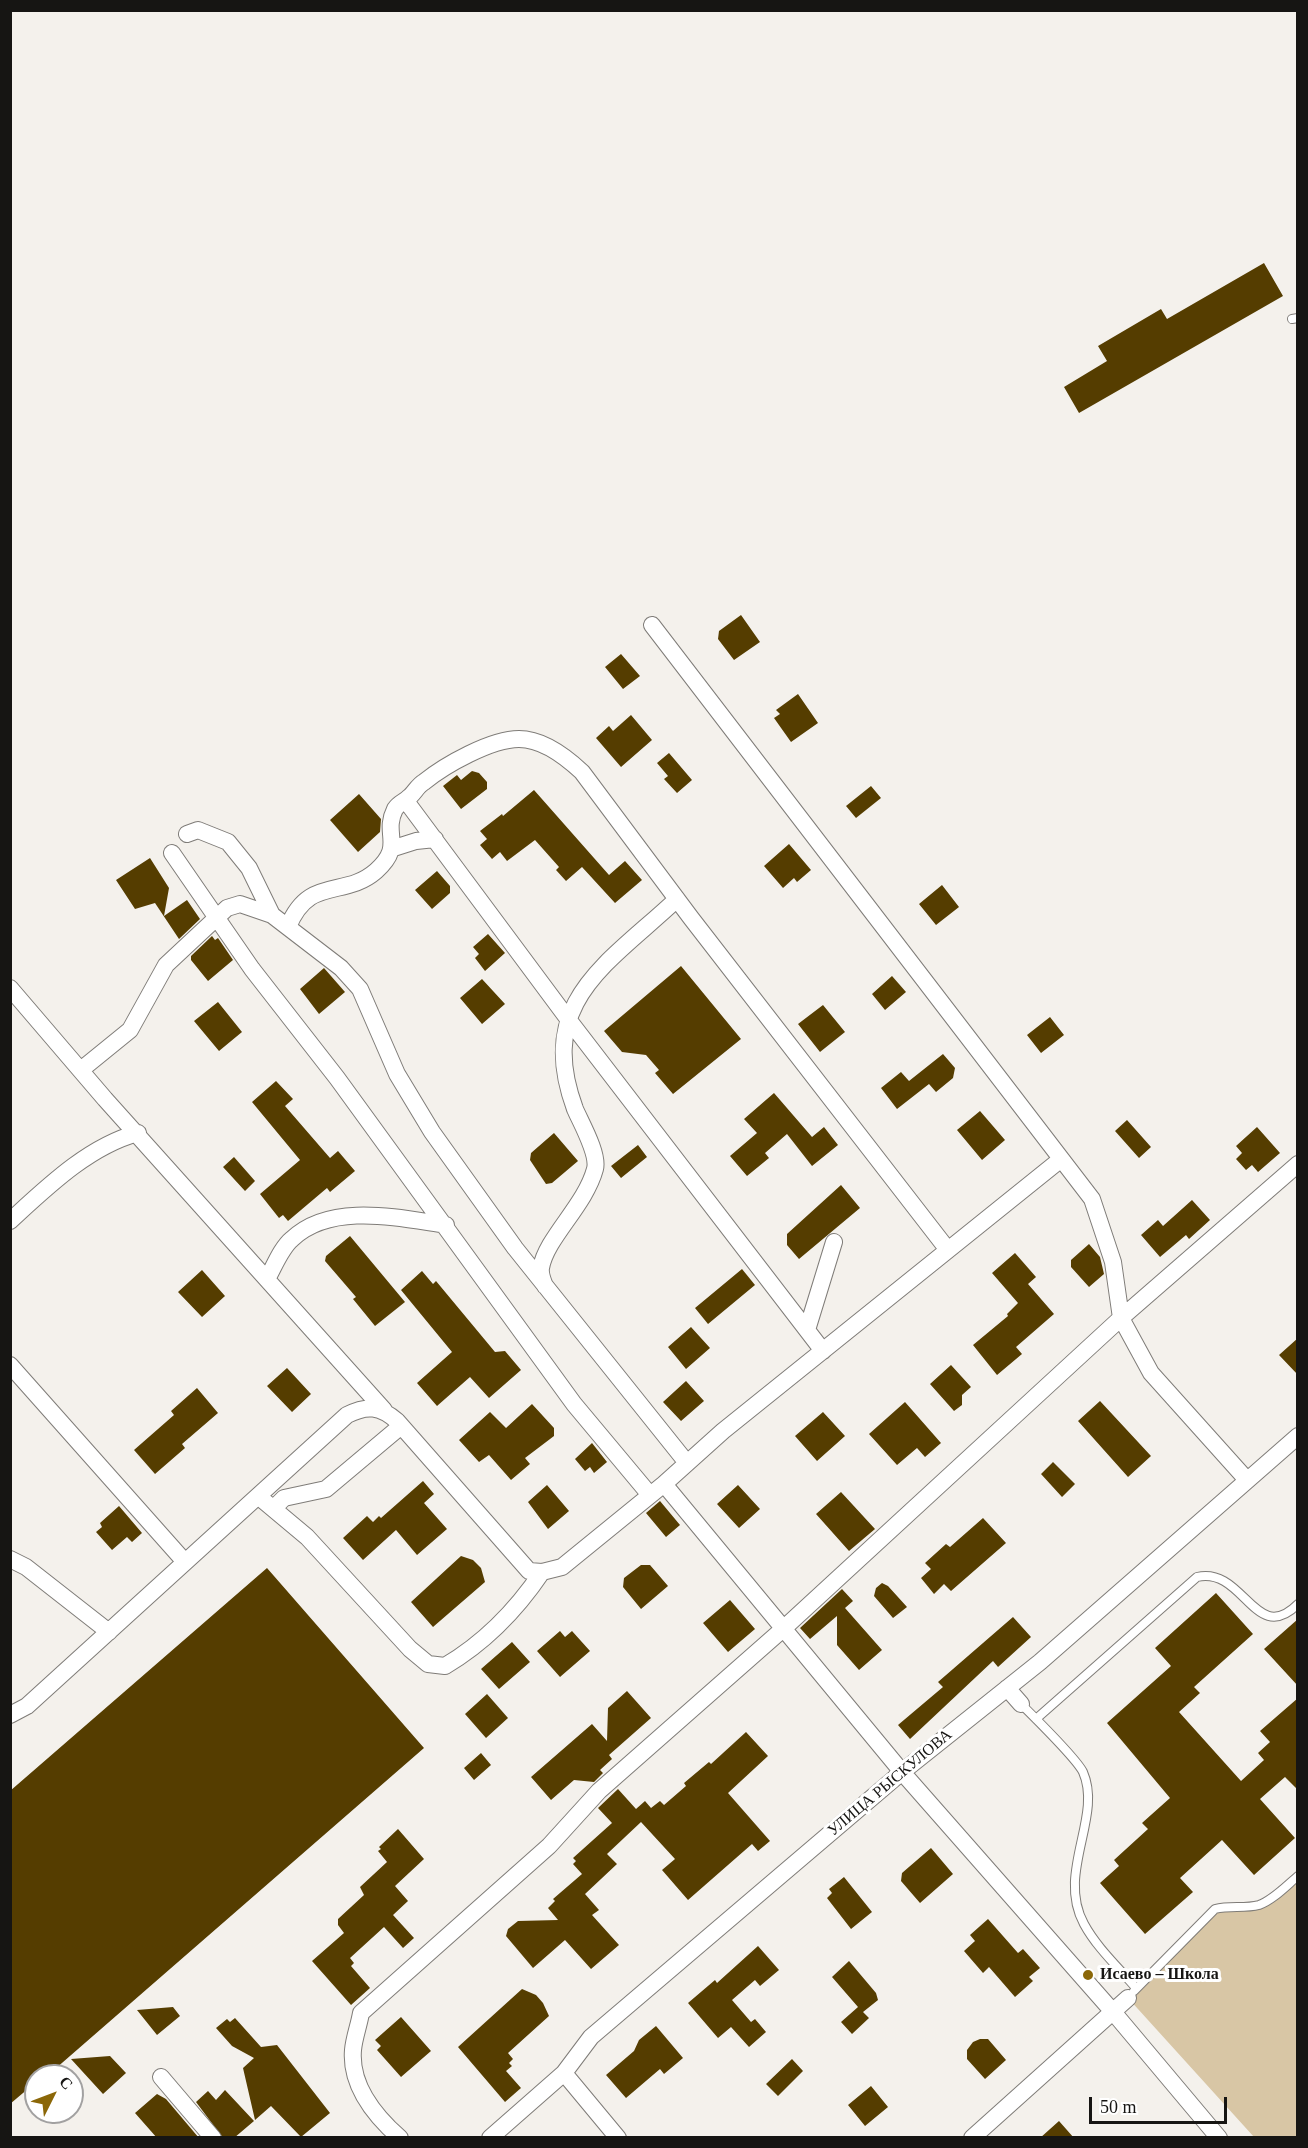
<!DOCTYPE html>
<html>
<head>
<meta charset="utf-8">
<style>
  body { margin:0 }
  #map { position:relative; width:1308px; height:2148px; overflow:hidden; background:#f4f1ec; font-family:Georgia,serif }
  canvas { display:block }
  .frame { position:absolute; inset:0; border:12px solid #161513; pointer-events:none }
  .north { position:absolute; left:24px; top:2064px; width:60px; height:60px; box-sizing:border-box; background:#fff; border:2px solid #a2a1a1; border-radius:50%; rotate:48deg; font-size:16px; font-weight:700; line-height:24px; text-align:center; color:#161513 }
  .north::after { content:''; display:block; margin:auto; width:21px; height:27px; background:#8b6708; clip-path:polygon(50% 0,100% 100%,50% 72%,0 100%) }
  .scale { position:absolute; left:1089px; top:2097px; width:138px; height:27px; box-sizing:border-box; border:3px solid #161513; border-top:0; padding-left:8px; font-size:18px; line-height:21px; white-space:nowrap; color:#161513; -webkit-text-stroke:4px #fff; paint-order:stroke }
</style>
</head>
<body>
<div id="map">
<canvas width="1308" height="2148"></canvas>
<div class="frame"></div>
<div class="north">С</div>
<div class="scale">50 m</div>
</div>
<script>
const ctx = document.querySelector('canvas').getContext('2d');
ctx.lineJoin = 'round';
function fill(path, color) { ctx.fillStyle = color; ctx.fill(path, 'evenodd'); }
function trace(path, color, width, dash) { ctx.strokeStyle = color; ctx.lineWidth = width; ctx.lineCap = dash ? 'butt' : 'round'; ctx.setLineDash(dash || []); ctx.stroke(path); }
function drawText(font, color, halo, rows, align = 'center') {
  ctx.font = font + ' Georgia,serif'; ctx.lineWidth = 6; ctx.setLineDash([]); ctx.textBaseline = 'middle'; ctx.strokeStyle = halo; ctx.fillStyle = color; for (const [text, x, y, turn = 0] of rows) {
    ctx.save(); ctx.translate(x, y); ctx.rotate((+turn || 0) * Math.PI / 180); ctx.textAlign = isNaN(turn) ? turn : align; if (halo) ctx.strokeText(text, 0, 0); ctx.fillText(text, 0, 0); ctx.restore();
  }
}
const green = new Path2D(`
  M1297 1876V2137H1254L1128 1998 1215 1909 1260 1905Z`);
const building = new Path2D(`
  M1264 263 1283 296 1079 413 1064 387 1107 361 1098 346 1161 309 1167 319Z
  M741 615 760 642 734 660 718 639 719 631Z
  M621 654 640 676 623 689 605 667Z
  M798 694 818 723 791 742 774 718 780 714 776 710Z
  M631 715 652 740 621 767 596 738 609 726 613 731Z
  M669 753 692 780 677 793 664 779 668 776 657 763Z
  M472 771 479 773 487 782V789L461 809 443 786 457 775 461 780Z
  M871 786 881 798 856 818 846 806Z
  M534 790 609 875 625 861 642 880 615 903 582 867 566 881 556 870 559 867 535 840 507 861 500 852 492 859 480 845 487 839 480 831 502 814 503 816Z
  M359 794 381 819 380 832 358 852 330 820Z
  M789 844 811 870 797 882 794 878 783 888 764 866Z
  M150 858 169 888 164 916 187 900 200 919 179 939 155 903 135 909 116 880Z
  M437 871 450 886V893L432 909 415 890Z
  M942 885 959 907 936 925 919 904Z
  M488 934 505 953 485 971 475 958 479 954 473 947Z
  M212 936 215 940 218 938 233 960 208 981 191 960V956Z
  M681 966 741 1039 673 1094 655 1073 659 1070 646 1055 622 1052 604 1031Z
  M324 968 345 992 319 1014 300 989Z
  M892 976 906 992 885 1010 872 994Z
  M482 979 505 1004 482 1024 460 998Z
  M218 1002 242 1032 219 1051 194 1021Z
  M823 1005 845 1032 820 1052 798 1024Z
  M1050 1017 1064 1035 1041 1053 1027 1035Z
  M943 1054 955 1068 953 1078 936 1092 929 1084 897 1109 881 1088 901 1072 909 1081Z
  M276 1081 293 1099 285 1106 330 1158 338 1151 355 1171 330 1192 327 1188 288 1221 283 1215 279 1218 260 1194 300 1160 252 1102Z
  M774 1093 812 1137 824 1127 838 1145 812 1166 787 1134 765 1153 769 1158 747 1176 730 1156 757 1133 744 1119Z
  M980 1111 1005 1140 982 1160 957 1130Z
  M1127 1120 1151 1147 1139 1158 1115 1131Z
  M1257 1127 1280 1153 1258 1172 1252 1165 1246 1170 1236 1159 1242 1153 1236 1146Z
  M554 1133 578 1161 552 1183 546 1184 530 1160 531 1153Z
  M638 1145 647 1157 621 1178 611 1166Z
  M234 1157 255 1181 245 1191 223 1167Z
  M841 1185 860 1208 799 1259 787 1245V1234Z
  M1192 1200 1210 1220 1189 1239 1186 1235 1160 1257 1141 1235 1158 1220 1163 1226Z
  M350 1236 405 1302 375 1326 353 1299 356 1297 325 1261 326 1256Z
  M1089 1244 1100 1257 1104 1274 1089 1287 1071 1267V1260Z
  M1015 1253 1036 1277 1028 1284 1054 1314 1016 1347 1022 1354 997 1375 973 1345 1008 1316 1007 1314 1018 1303 992 1273Z
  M742 1269 755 1285 708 1324 695 1308Z
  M202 1270 225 1296 202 1317 178 1292Z
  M422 1271 433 1284 436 1281 495 1352 505 1351 521 1370 489 1398 470 1377 437 1406 417 1383 452 1352 401 1290Z
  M691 1327 710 1348 686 1369 668 1347Z
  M1298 1338V1375L1279 1355Z
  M951 1365 971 1387 962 1395V1405L954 1411 930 1384Z
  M287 1368 311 1394 292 1412 267 1386Z
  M686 1381 704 1401 681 1421 663 1402Z
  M197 1388 218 1413 182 1444 185 1448 155 1474 134 1450 174 1415 171 1411Z
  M1100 1401 1151 1456 1128 1477 1078 1421Z
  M905 1402 941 1443 925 1457 917 1448 897 1465 869 1434Z
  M532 1404 554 1428V1436L525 1458 530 1464 511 1480 489 1455 479 1462 459 1440 490 1412 506 1428Z
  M823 1412 845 1436 817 1461 795 1436Z
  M592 1443 607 1462 594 1473 590 1467 585 1471 575 1459Z
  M1053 1462 1075 1484 1062 1497 1041 1474Z
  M423 1481 434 1494 424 1503 447 1529 417 1555 396 1530 363 1560 343 1538 367 1516 373 1522 379 1516 381 1518Z
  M547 1485 569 1511 548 1529 528 1502Z
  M738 1485 760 1509 739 1528 717 1504Z
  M841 1492 875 1529 849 1551 816 1514Z
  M660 1501 680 1525 666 1537 646 1513Z
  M119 1506 142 1533 132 1542 127 1537 112 1550 96 1532 102 1527 100 1523Z
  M983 1518 1006 1543 951 1591 944 1584 934 1594 921 1578 931 1569 925 1563 946 1544 950 1547Z
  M461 1556 473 1560 481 1568 485 1582 433 1627 411 1602Z
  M641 1565H650L668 1586 641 1609 623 1587 624 1578Z
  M267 1568 424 1748 47 2076H36V2082L10 2104V1791Z
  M882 1583 888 1586 907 1607 893 1618 874 1596 876 1588Z
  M842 1589 853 1601 845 1608 882 1650 859 1670 837 1645V1616L810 1639 800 1628Z
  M1216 1593 1253 1634 1194 1687 1200 1693 1179 1712 1241 1781 1264 1760 1258 1753 1270 1742 1260 1731 1298 1698V1790L1285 1777 1260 1799 1295 1838 1254 1875 1222 1840 1180 1878 1193 1892 1145 1934 1100 1883 1119 1866 1114 1860 1148 1829 1142 1823 1170 1798 1107 1723 1171 1666 1155 1648Z
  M730 1600 755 1629 728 1652 703 1623Z
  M1013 1617 1031 1637 998 1667 993 1661 910 1739 898 1725 943 1687 938 1682Z
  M1298 1619V1686L1264 1649Z
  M560 1631 565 1637 572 1631 590 1651 560 1677 537 1651Z
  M512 1642 530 1662 499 1689 481 1669Z
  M627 1691 651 1718 609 1755 612 1759 600 1770 603 1773 594 1782 574 1780 551 1800 531 1777 592 1724 607 1741 608 1708Z
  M487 1694 508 1718 486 1738 465 1714Z
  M746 1732 768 1756 728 1793 770 1841 758 1851 752 1844 688 1900 662 1870 675 1859 641 1822 607 1854 617 1864 585 1894 599 1910 592 1915 619 1945 591 1969 565 1940 533 1968 506 1936 508 1929 518 1921 558 1920 548 1908 555 1901 553 1899 582 1874 573 1864 576 1861 573 1858 612 1823 598 1808 618 1789 636 1809 645 1801 651 1808 660 1801 664 1805 686 1786 684 1783 709 1762 711 1764Z
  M481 1753 491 1765 474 1780 464 1768Z
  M398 1829 424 1859 395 1886 408 1901 393 1915 414 1938 403 1948 384 1927 350 1958 354 1963 351 1966 370 1988 351 2005 312 1961 344 1933 338 1925V1919L364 1895 360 1887 387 1862 378 1851 381 1849 379 1847Z
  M931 1848 953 1874 920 1903 901 1881 902 1873Z
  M844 1877 872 1912 851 1929 827 1898 832 1893 829 1889Z
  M988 1919 1018 1953 1023 1949 1040 1968 1029 1977 1033 1981 1015 1997 989 1967 983 1973 964 1951 975 1941 970 1935Z
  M758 1946 779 1970 760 1986 755 1980 732 2000 751 2022 755 2019 766 2032 749 2047 731 2027 718 2038 688 2003 715 1980 717 1983Z
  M849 1961 876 1993 878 2000 863 2012 869 2018 852 2034 841 2022 858 2007 832 1977Z
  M522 1989 536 1995 543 2003 549 2016 508 2053 513 2059 509 2063 512 2066 506 2071 521 2088 505 2102 458 2047Z
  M173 2007 180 2016 157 2035 137 2010Z
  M401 2017 431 2051 401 2077 377 2050 381 2046 375 2040Z
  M235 2018 261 2047 277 2045 330 2113 301 2137 271 2106 255 2120 243 2068 254 2058 232 2046 216 2028 227 2019 230 2022Z
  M656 2026 683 2058 664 2074 660 2069 626 2098 606 2075 634 2051 639 2040Z
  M980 2039H988L1006 2060 985 2079 967 2059V2050L973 2042Z
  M110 2056 126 2073 103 2094 71 2059Z
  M792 2059 803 2071 778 2096 766 2084Z
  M871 2086 888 2107 865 2126 848 2105Z
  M225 2090 254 2121 234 2138H223L196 2102 208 2091 216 2100Z
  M157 2094 166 2099 199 2138H157L135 2113Z
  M1059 2121 1074 2138H1040Z`);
const lane = new Path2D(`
  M1292 319 1298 318
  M1021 1704C1034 1717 1076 1758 1083 1772 1103 1817 1056 1873 1084 1924 1097 1948 1119 1968 1136 1988
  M1036 1719 1197 1577C1244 1566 1255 1647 1298 1604
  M1134 1991 1215 1909C1230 1905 1244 1909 1259 1905 1273 1900 1286 1886 1298 1876`);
const street = new Path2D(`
  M652 625 1092 1199 1113 1262 1121 1318 1151 1373 1247 1480
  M406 801 568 1019 823 1351
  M187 834 198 830 228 842 249 868 272 915
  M394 848 416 841 435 839
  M172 853 252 969 337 1078 574 1404 650 1495
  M288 927C309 875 344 899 376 871 405 845 382 835 395 809 399 803 404 802 408 798 414 794 417 786 424 782 445 765 491 739 519 739 543 739 566 757 582 772L691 918 948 1250
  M10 988 105 1099 384 1410
  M82 1069 130 1030 166 965 227 908 240 904 272 915 341 968 360 989 397 1074 432 1132 515 1248 687 1463
  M10 1221C47 1187 89 1146 138 1133
  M267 1279C274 1267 281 1248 292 1239 331 1202 398 1218 446 1225
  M545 1286C543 1281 540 1274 541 1268 546 1238 585 1206 595 1169 599 1154 581 1123 575 1109 535 1001 608 964 677 899
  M807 1330 834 1242
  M10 1365 185 1562
  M664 1484 902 1772 1114 2013 1219 2138
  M258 1496 307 1537 410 1649 428 1664 445 1666C484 1643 517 1609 542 1572
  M274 1508 284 1498 326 1489 401 1426
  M10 1559 26 1567 109 1632
  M1007 1688 1021 1704
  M10 1715 27 1706 347 1415C367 1405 380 1406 397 1421L529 1571 542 1572 562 1567 664 1484 723 1431 1060 1160
  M564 2073 618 2138
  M161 2077 213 2138
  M400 2138C375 2116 350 2085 353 2050 354 2038 359 2025 361 2013L549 1846 599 1791 783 1629 1121 1318 1298 1164
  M490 2138 564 2073 591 2037 902 1772 1040 1662 1298 1436
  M972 2138 1128 1998`);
const markers = [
  [1088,1975,6,"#8b6708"]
];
const streetNames = [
  ["УЛИЦА РЫСКУЛОВА",890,1783,-40]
];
const poiNames = [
  ["Исаево – Школа",1100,1975]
];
fill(green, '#d8c6a5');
fill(building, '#553d00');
trace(lane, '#7f7c78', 10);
trace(street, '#7f7c78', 18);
trace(lane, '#fff', 8);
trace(street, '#fff', 16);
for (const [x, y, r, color] of markers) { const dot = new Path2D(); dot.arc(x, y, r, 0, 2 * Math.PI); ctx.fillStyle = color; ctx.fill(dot); trace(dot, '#fff', 2); }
drawText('16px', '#161513', '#fff', streetNames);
drawText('bold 16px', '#161513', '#fff', poiNames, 'left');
</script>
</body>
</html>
